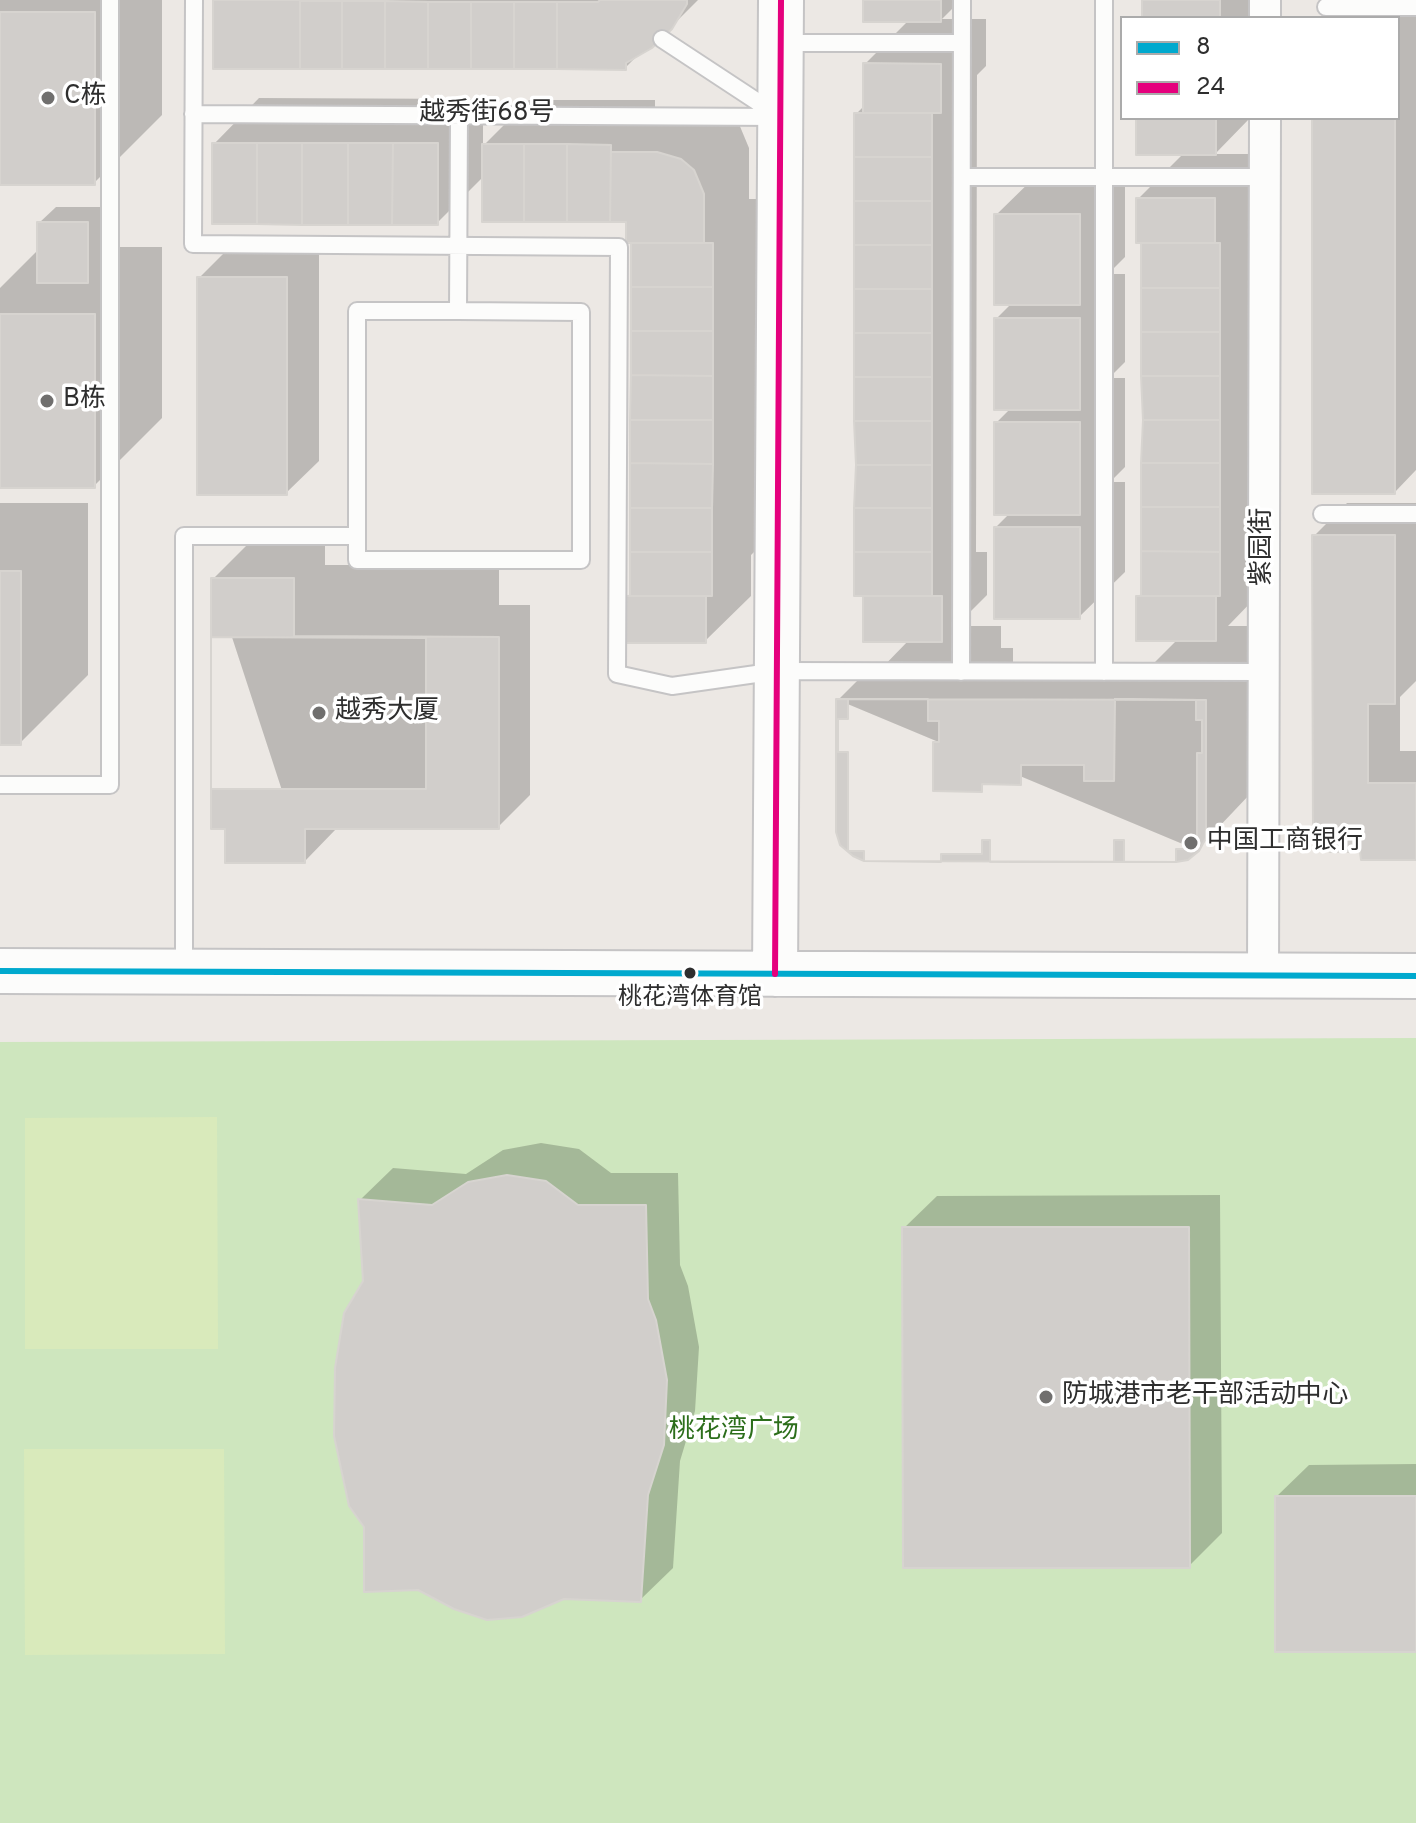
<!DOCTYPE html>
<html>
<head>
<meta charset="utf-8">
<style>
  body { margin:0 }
  #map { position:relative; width:1416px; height:1823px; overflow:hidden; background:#ece8e4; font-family:Overpass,sans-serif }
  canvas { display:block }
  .legend { position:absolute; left:1120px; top:16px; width:280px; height:104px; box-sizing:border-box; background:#fff; border:2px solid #ababab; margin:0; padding:10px 14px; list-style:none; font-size:24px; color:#2e2e2e }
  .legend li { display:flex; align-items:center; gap:16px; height:40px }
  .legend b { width:40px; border:2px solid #ababab }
</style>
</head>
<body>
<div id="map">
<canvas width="1416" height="1823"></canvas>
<ul class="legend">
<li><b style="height:10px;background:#00a9ce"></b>8</li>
<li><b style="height:10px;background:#e5007d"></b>24</li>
</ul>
</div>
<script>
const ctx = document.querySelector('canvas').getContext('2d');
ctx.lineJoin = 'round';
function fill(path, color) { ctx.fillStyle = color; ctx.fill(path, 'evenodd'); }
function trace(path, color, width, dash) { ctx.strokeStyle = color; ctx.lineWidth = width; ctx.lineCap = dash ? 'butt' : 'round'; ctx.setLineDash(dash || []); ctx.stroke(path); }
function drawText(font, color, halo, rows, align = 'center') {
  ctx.font = font + ' Overpass,"Noto Sans SC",sans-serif'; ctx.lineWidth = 7; ctx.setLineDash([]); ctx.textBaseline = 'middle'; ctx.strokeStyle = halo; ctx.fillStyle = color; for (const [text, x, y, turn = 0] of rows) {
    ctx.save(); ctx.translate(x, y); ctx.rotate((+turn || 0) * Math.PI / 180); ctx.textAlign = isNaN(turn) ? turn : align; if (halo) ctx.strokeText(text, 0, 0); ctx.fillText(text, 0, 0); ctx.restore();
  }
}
const green = new Path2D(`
  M1416 1038V1823H0V1042Z`);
const pitch = new Path2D(`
  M217 1117 218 1349H25V1118Z
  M24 1449H224L225 1654 25 1655Z`);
const shadow = new Path2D(`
  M0 0H162V115L94 183H0Z
  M215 0H698L651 47 640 53 625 68Z
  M865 0H961L942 19H986V66L977 75 976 552H987V595L956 626H1001V648H1013V666L1142 675 1178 639 1138 597 1143 591V241L1138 199 1184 153 1138 118H1250L1215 154H1260V593L1228 626H1269L1270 773 1197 850 838 700 863 675H875L909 640 865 594 858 465 856 114 865 105V64L909 20Z
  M1143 0H1265V18H1143Z
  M1341 0H1416V470L1395 492 1314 118H1398V18H1323Z
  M259 98 483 99V146L529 100H655V108H704L726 114 739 124 749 148V199H758L757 549 751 555V596L705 641 627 597 632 591 633 241 628 220H484V176L437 223 214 144Z
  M1042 170H1125V257L1108 274H1125V362L1109 378H1125V467L1110 482H1125V572L1079 617 996 527 1011 512 996 423 1011 408 996 319 1012 303 996 215Z
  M56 207H104V247H162V418L94 486H0V288L39 249V223Z
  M232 245H319V461L286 493 199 278Z
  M0 503H88V675L20 743H0Z
  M1347 503H1416V681L1400 697V751H1416V858H1363L1314 536Z
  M246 546H325V565H499V605H530V795L498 827 337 828 305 861 213 579Z
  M541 1143 579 1149 611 1173H678L680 1265 688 1286 699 1347 695 1411 680 1461 673 1568 640 1600 365 1282 360 1200 393 1168 466 1174 503 1150Z
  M1220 1195 1222 1533 1189 1566 904 1228 937 1196Z
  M1416 1464V1650L1276 1497 1309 1465Z`);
const building = new Path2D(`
  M213 0H300V69H213Z
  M600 0H687V4L672 29 652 48 626 63V70L557 69V2H598Z
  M863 0H941V22H863Z
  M1142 0H1220V18H1142Z
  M300 1H342V69H300Z
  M342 1H385V69H342Z
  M385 1 428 2V69H385Z
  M428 2H471V69H428Z
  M471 2H514V69H471Z
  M514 2H557V69H514Z
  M0 12H95V185H0Z
  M863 63 941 64V113H863Z
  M854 113H932V157H854Z
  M1136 118H1216V155H1136Z
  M1312 118H1395V494H1312Z
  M212 143H257V224H212Z
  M257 143H302V225L257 224Z
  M302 143H348V225H302Z
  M348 143H393L392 225H348Z
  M393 143H438V225H392Z
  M482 144H524V222H482Z
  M524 144H567V222H524Z
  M567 144 611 145 610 222H567Z
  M611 152H657L681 159 694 170 704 194V243H626V222H610Z
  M854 157H932V201H854Z
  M1136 198H1215V243H1136Z
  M854 201H932V245H854Z
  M994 214H1080V305H994Z
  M37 222H88V283H37Z
  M631 243H713V287H631Z
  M1141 243H1220V288H1141Z
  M854 245H932V289H854Z
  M197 277H287V495H197Z
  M631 287H713V331H631Z
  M1141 288H1220V332H1141Z
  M854 289H932V333H854Z
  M0 314H95V488H0Z
  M994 318H1080V410H994Z
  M631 331H713V376L631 375Z
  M1141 332H1220V376H1141Z
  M854 333H932V377H854Z
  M631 375 713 376V420H630Z
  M1141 376H1220V420H1143Z
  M854 377H932V421H854Z
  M630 420H713V464L630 463Z
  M1143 420H1220V463H1141Z
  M854 421H932V465H856Z
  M994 422H1080V515H994Z
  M630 463 713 464 712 508H630Z
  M1141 463H1220V507H1141Z
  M856 465H932V508H854Z
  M1141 507H1220V552L1141 551Z
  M630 508H712V552H630Z
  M854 508H932V552H854Z
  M994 527H1080V619H994Z
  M1312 535H1395V704H1368V783H1416V860H1361L1360 852H1330L1319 844 1313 835Z
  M1141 551 1220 552V596H1141Z
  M630 552H712V596H630Z
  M854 552H932V596H854Z
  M0 571H21V745H0Z
  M211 578H294V636L499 637V829H305V863H225V829H211Z
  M625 596H706V643H625Z
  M863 596H942V642H863Z
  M1136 596H1216V641H1136Z
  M211 637 426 638V789H211Z
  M836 699 1206 700V838L1199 851 1188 860 1176 862 864 861 853 856 840 845 836 832Z
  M848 699H928V721H939V742H933V791L982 792V784L1021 785V765H1084V781H1114L1115 699 1196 700V720H1202V753H1197V849H1176V862H1124V840H1114V862H990V840H982V854H941V862L864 861V851H848V752H838V719H848Z
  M507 1175 546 1181 578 1205H646L648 1299 656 1320 667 1380 664 1445 648 1495 641 1602 564 1599 522 1617 487 1620 454 1609 418 1590 364 1592V1527L349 1506 334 1436 335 1368 344 1313 363 1281 358 1199 432 1205 468 1182Z
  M902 1227H1189L1190 1568H903Z
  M1275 1496H1416V1652H1275Z`);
const lane = new Path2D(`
  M194 0 193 244 619 247 617 674 672 686 777 671 1264 672
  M1326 7H1416
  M662 39 776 114
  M783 43H962
  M193 114 780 117
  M962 177H1265
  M1322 514H1416
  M357 536V311H458L459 115
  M961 672 962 0
  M1104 672V0
  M0 785H110V0
  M184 971V536H357V560H581V312L458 311`);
const street = new Path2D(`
  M1265 18V0
  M1263 976 1265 118`);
const secondary = new Path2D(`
  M0 971 1416 976
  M775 974 781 0`);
const bus1 = new Path2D(`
  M0 971 1416 976`);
const bus2 = new Path2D(`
  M775 974 781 0`);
const markers = [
  [48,98,8,"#706f6e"],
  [47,401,8,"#706f6e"],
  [319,713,8,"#706f6e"],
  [1191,843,8,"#706f6e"],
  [690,973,7,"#2e2e2e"],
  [1046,1397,8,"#706f6e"]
];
const busNames = [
  ["桃花湾体育馆",690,999]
];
const poiNames = [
  ["C栋",64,98],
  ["B栋",63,401],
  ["越秀大厦",335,713],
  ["中国工商银行",1207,843],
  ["防城港市老干部活动中心",1062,1397]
];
const streetNames = [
  ["越秀街68号",487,115],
  ["紫园街",1264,547,-90]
];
const parkNames = [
  ["桃花湾广场",734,1432]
];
fill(green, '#cee6be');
fill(pitch, '#d9eabb');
fill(shadow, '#0003');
fill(building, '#d1cecb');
trace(building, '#d7d4d0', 2);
trace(lane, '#c5c4c5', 20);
trace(street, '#c5c4c5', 34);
trace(secondary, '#c5c4c5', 48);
trace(lane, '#fcfcfb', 16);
trace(street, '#fcfcfb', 30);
trace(secondary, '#fcfcfb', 44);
trace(bus1, '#00a9ce', 6);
trace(bus2, '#e5007d', 6);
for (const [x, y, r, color] of markers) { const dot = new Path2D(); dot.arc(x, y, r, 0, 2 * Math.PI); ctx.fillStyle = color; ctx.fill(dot); trace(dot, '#fff', 3); }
drawText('24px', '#2e2e2e', '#fff', busNames);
drawText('26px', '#2e2e2e', '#fff', poiNames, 'left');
drawText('26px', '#2e2e2e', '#fff', streetNames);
drawText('26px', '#2c6e1b', '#fff', parkNames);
</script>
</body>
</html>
